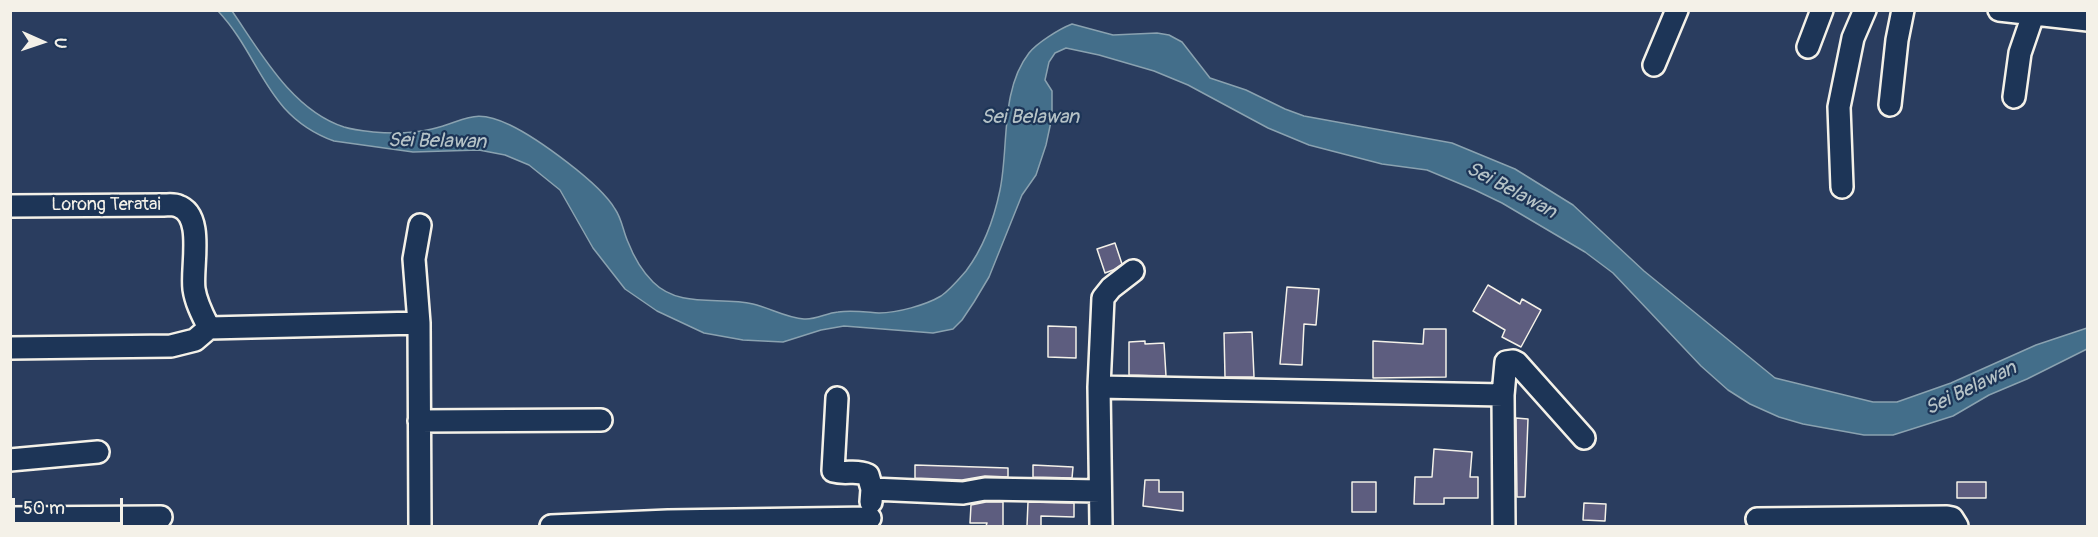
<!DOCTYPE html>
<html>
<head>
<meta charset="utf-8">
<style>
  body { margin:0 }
  #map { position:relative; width:2098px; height:537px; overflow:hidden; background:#2a3d5f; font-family:Pangolin,sans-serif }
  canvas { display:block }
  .frame { position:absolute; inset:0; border:12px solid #f4f1e8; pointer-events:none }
  .north { position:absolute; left:12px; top:12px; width:60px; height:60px; -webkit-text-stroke:4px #1d3557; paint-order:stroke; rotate:93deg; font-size:16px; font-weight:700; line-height:24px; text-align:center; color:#f4f1e8 }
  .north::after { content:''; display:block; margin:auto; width:21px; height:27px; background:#f4f1e8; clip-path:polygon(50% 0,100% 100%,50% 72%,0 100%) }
  .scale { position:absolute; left:12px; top:498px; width:111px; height:27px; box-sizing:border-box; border:3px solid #f4f1e8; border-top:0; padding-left:8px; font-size:18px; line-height:21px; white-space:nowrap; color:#f4f1e8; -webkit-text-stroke:4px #1d3557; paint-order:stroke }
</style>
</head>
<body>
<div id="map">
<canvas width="2098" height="537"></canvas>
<div class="frame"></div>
<div class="north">U</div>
<div class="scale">50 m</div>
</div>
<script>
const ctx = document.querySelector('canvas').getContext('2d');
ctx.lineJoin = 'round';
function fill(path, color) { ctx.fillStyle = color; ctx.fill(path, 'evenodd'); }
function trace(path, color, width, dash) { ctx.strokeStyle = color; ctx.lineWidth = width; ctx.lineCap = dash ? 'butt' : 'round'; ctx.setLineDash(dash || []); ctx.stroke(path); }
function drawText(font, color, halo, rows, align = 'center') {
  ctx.font = font + ' Pangolin,sans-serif'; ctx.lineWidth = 4.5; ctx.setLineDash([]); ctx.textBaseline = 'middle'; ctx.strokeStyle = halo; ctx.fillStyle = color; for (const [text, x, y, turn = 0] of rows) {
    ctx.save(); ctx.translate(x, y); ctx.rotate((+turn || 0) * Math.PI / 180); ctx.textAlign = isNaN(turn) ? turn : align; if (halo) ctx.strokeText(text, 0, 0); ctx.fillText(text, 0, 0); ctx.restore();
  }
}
const water = new Path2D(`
  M218 11H232C261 53 292 110 344 127 354 130 364 131 373 132 394 134 411 134 432 129 466 121 473 107 510 125 537 138 600 183 615 209 622 219 623 231 628 242 633 255 642 271 653 282 680 309 720 296 753 304 770 308 787 318 804 319 816 320 826 313 838 312 852 310 865 312 879 313 897 313 926 305 941 296 950 290 959 279 966 271 984 247 994 219 1000 190 1009 147 1000 90 1029 53 1037 43 1059 29 1072 24L1113 35 1157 33 1169 35 1182 42 1210 78 1246 90 1285 109 1304 116 1452 143 1515 169 1573 205 1644 271 1775 378 1873 402H1897L1951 383 2036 345 2087 328V349L2027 379 1989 395 1953 416 1893 435H1864L1803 424 1779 417 1750 404 1728 390 1701 366 1613 273 1585 252 1502 203 1475 190 1427 170 1382 164 1309 145 1268 128 1188 85 1154 71 1099 55 1066 48 1055 53 1049 62 1045 80 1052 91V117L1046 145 1036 175 1022 195 989 277 974 302 962 320 953 329 933 333 844 326 821 330 783 342 743 340 704 333 657 311 625 289 593 248 560 190 529 165 505 155 479 150 413 152 334 141C265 116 262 58 218 11Z`);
const building = new Path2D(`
  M1115 243 1122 264 1113 270 1105 273 1097 249Z
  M1488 285 1520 304 1522 299 1541 310 1521 347 1502 337 1505 330 1473 311Z
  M1287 287 1319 289 1316 325 1304 324 1302 365 1280 364Z
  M1048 326 1076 327V358L1048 357Z
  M1424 329H1446V377L1373 378V341L1423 344Z
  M1252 332 1254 377H1225L1224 333Z
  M1145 341V344L1164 343 1166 376 1129 375V342Z
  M1516 418 1528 419 1525 497H1517Z
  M1434 449 1472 452 1470 477H1478V498H1444V504H1414L1415 477H1432Z
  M915 465 1008 468V477L985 476 962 480 915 478Z
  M1033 465 1073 467 1072 478 1033 477Z
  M1145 480H1159V492H1183V511L1143 506Z
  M1352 482H1376V512H1352Z
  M1957 482H1986V498H1957Z
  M986 502H1003V526H986L987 523H970L971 505Z
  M1028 502 1074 503V517L1041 516V526H1027Z
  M1584 503 1606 504 1605 521 1583 520Z`);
const minor = new Path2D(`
  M1999 10 2088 20
  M1808 47 1822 10
  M1654 65 1677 10
  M2014 97 2020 53 2033 15
  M1890 105 1897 40 1903 10
  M1842 187 1839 107 1853 38 1865 10
  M10 206 164 205C168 205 174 204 178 206 205 215 191 267 194 289 196 303 203 316 209 328
  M419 323 414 259 420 225
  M10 348 171 346 195 340 209 328 419 323 420 526
  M1099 387 1503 395
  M837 398 833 471C847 475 855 469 868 475L872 489 871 502
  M419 421 601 420
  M10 460 98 452
  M872 489 963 493 985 489 1100 491
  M10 518 161 517
  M1757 519 1947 517 1952 518 1957 526
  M551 526 668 521 870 518
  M1101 526 1099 387 1103 298 1111 288 1133 271
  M1504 526 1503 395 1506 362 1513 361 1517 363 1584 438`);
const streetNames = [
  ["Lorong Teratai",106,205]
];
const waterNames = [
  ["Sei Belawan",1030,118],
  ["Sei Belawan",437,142,1],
  ["Sei Belawan",1511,191,28],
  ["Sei Belawan",1971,389,-26]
];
fill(water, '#436e8a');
trace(water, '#8aa2b0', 1.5);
fill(building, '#5d5d7f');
trace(building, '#f4f1e8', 1.5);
trace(minor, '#f4f1e8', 26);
trace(minor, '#1d3557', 21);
drawText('18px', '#f4f1e8', '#1d3557', streetNames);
drawText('italic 20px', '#b6c3c7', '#1d3557', waterNames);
</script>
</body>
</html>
